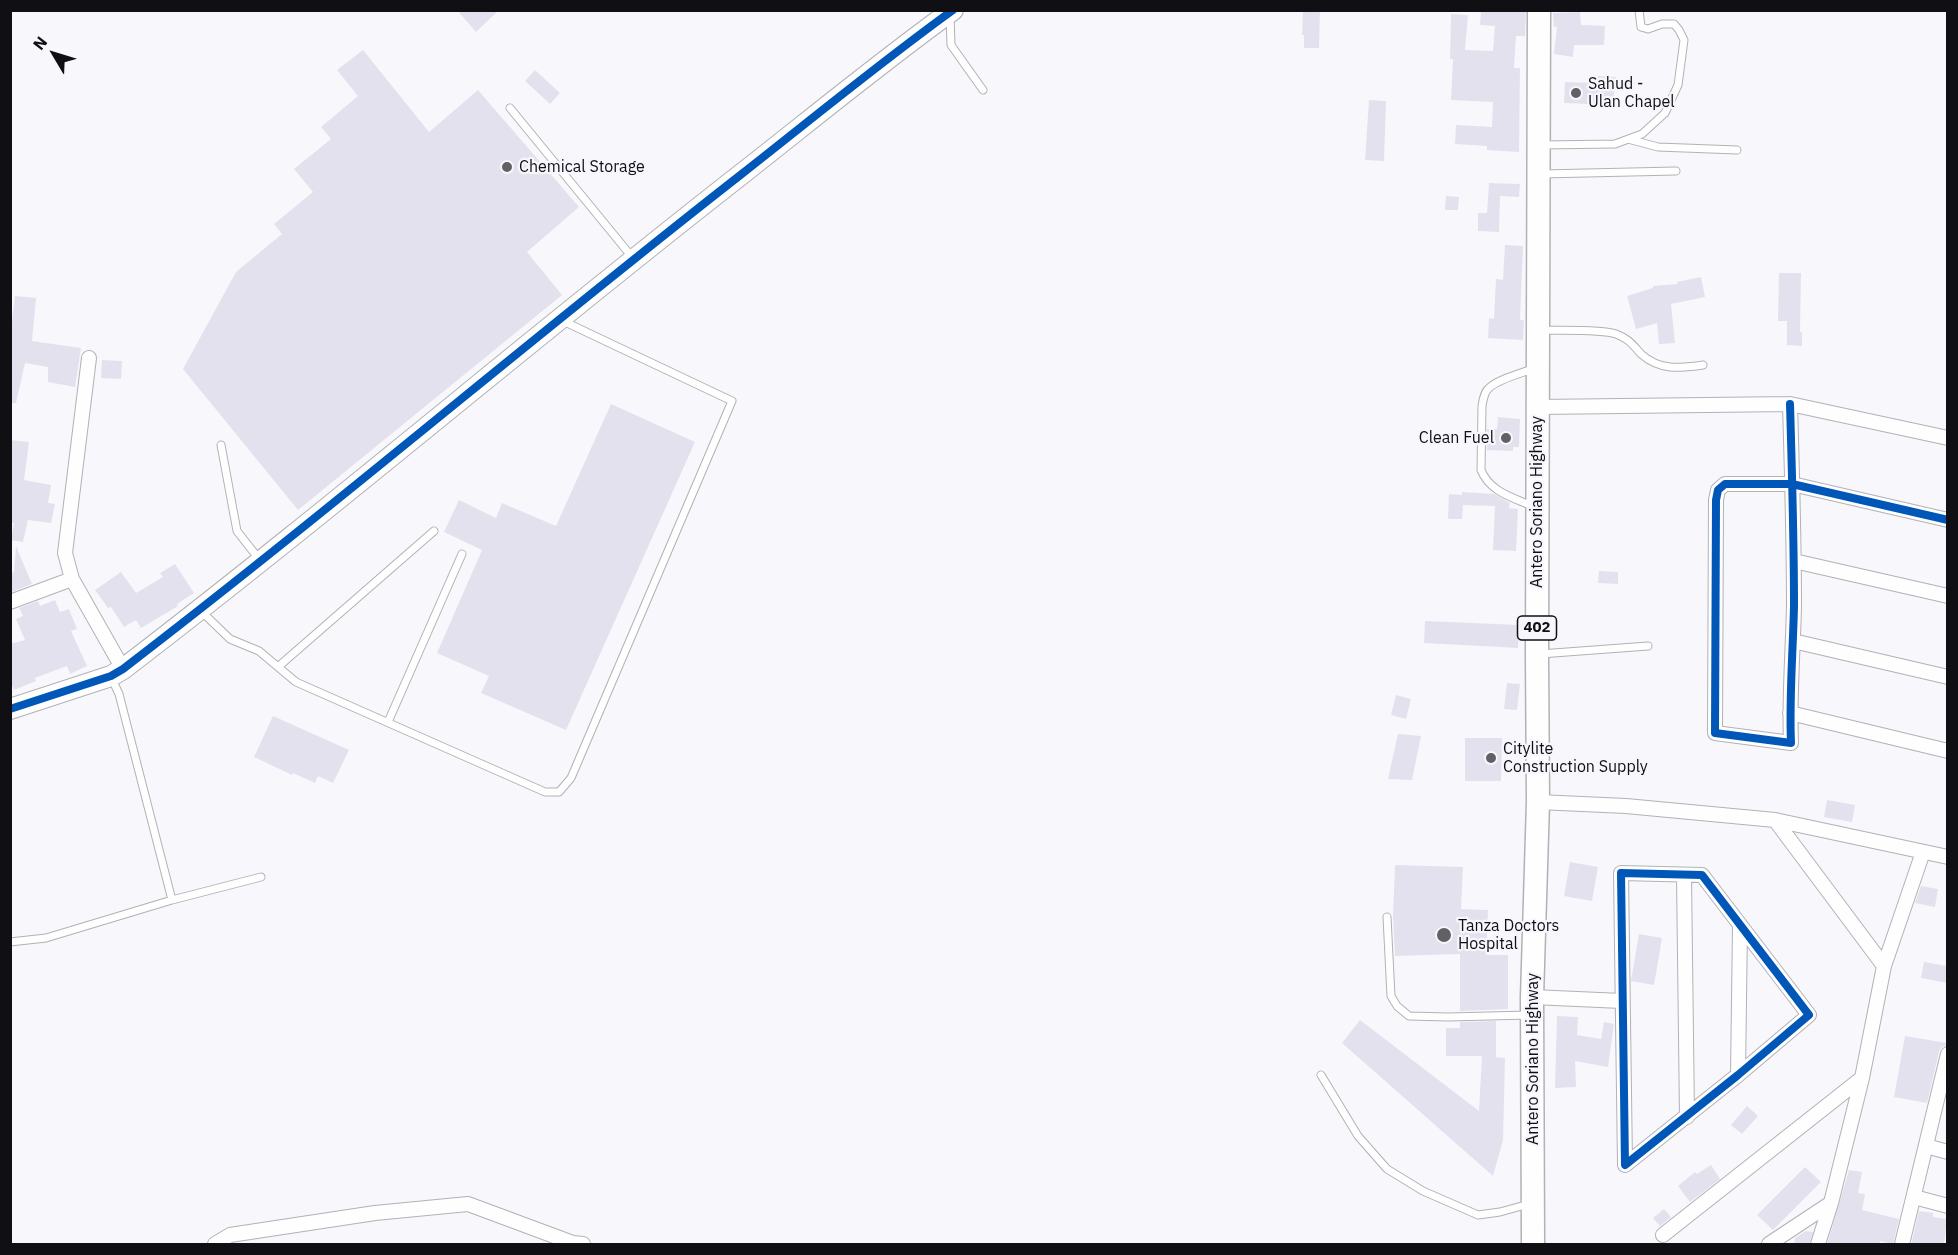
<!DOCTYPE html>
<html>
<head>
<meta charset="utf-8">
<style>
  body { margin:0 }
  #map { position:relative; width:1958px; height:1255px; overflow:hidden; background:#f8f7fc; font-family:"IBM Plex Sans",sans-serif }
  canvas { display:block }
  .frame { position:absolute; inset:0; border:12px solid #100f13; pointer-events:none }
  .north { position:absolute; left:24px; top:24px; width:60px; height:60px; -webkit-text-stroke:4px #f7f6fd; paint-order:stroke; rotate:308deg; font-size:16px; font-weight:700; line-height:24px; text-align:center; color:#100f13 }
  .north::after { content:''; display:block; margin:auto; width:21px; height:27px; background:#100f13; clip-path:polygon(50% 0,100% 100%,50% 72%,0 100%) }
</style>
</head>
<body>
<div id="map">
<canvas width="1958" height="1255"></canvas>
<div class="frame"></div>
<div class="north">N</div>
</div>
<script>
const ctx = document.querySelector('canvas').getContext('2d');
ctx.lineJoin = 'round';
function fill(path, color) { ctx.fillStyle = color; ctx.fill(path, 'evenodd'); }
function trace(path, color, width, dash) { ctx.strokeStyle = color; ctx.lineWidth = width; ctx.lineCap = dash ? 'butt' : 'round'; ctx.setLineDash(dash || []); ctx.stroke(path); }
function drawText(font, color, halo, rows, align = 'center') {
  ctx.font = font + ' "IBM Plex Sans",sans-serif'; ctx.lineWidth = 4.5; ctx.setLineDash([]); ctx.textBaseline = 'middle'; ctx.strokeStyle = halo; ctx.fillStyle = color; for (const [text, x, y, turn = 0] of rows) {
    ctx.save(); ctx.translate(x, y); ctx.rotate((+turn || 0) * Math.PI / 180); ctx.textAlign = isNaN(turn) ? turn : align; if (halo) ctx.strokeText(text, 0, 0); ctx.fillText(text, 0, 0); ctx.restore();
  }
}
const building = new Path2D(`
  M457 10H499L476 32Z
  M1303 10H1320L1319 48H1304V35H1302Z
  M1481 10H1526L1525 36H1516L1514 68H1520L1519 152 1487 150V146L1455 144 1456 125 1492 127 1493 102 1451 100 1453 59H1450L1451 14 1468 15 1465 50 1493 51 1495 26 1480 25Z
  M1580 12 1581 25 1605 26 1604 45H1574L1573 57 1554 54 1557 27H1554L1553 13Z
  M363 50 429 132 478 90 579 207 527 252 562 295 298 510 183 369 236 272 282 234 274 224 313 192 294 169 331 139 321 127 358 96 337 70Z
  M535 70 560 93 550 104 525 81Z
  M1598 76 1616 77 1613 105 1564 103 1565 82 1598 83Z
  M1369 100 1386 101 1384 161 1365 160Z
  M1489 183 1520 184 1519 197 1500 196 1499 232 1478 231V213H1487Z
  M1446 196 1459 197 1458 210H1445Z
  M1505 245 1523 246 1520 320H1524L1523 340 1488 338 1489 318 1494 319 1496 279 1503 280Z
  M1779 273H1801L1800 332H1802V346L1787 345V321H1778Z
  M1701 277 1705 297 1671 304 1675 343 1659 344 1657 323 1636 329 1627 296 1653 288V286L1677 284V282Z
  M15 296 36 298 32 341 81 348 75 387 48 382V367L25 363 16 403H10V338Z
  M102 360 122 361 121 379 101 378Z
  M611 404 695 442 566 730 481 693 489 676 437 653 482 550 444 532 459 500 496 518 502 503 556 526Z
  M1498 417 1520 419 1519 447H1513V451L1487 450V429H1497Z
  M10 440 29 442 24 480 51 485 48 503 55 504 51 523 28 520 23 542 11 540 14 523H10Z
  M1462 492 1494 494 1510 503 1509 508 1518 509 1516 551 1493 550 1495 506 1463 505 1462 519H1448L1449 494 1462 495Z
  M16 546 32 584 12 592 10 573 14 572Z
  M175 564 194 593 177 604 178 606 141 628 136 620 124 627 111 607 108 608 95 590 121 572 136 593 163 577 160 573Z
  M1599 571 1618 572V584L1598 583Z
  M55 600 60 612 69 609 77 629 71 631 87 666 70 674 67 666 35 678 36 681 14 690 10 680V644L25 640 16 619 23 616 19 608 38 601 40 606Z
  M1425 621 1519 625 1518 648 1424 643Z
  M1507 683 1520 684 1517 710 1504 709Z
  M1396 695 1411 699 1406 719 1391 715Z
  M273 716 349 750 333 783 318 776 315 783 293 773 292 775 254 757Z
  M1398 734 1421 736 1412 780 1388 779Z
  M1465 738H1502L1501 781H1465Z
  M1827 800 1855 805 1852 822 1824 817Z
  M1570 862 1598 867 1592 901 1564 896Z
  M1395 865 1463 867 1461 909 1488 910 1486 955H1508V1009L1460 1011V954L1395 956 1393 916Z
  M1921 886 1938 889 1935 907 1915 903Z
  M1639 934 1662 938 1654 985 1631 981Z
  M1924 962 1947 966V983L1921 978Z
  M1557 1016 1578 1017 1577 1035 1601 1039 1604 1022 1614 1024 1608 1067 1575 1061 1576 1087 1555 1088Z
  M1360 1020 1479 1111 1482 1056H1446V1028H1460V1022L1496 1021V1057L1505 1058 1503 1140 1493 1176 1342 1043Z
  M1905 1036 1947 1043V1045L1942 1047 1939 1052 1927 1103 1894 1097Z
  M1747 1106 1758 1116 1742 1134 1731 1125Z
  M1711 1165 1720 1179 1690 1202 1678 1186 1695 1172 1697 1174Z
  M1805 1167 1821 1182 1773 1230 1757 1215Z
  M1849 1170 1862 1172 1858 1193 1865 1194 1862 1210 1899 1219 1893 1244 1880 1241V1245H1827Z
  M1664 1209 1671 1217 1660 1226 1653 1218Z
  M1919 1211 1933 1213V1217L1947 1219 1944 1245H1911Z
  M1806 1231 1813 1232 1809 1245H1794L1795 1238Z`);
const lane = new Path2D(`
  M950 15 951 45 983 90
  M510 108 632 257
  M1628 139 1658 147 1737 150
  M1541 145 1615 144 1642 134 1665 113 1678 85 1684 40 1679 30 1674 24H1662L1648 29 1641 27 1639 10
  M1541 174 1676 171
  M1540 330C1558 331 1601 329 1616 334 1629 339 1632 344 1641 354 1660 371 1680 368 1703 365
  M221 445 237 531 259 559
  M1532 506C1512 497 1490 492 1481 470L1482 406C1483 400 1484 392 1489 388 1498 379 1523 373 1535 368
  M202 612 230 639 259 651 296 682 545 792H559L571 778 732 401 563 321
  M1540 654 1648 646
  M279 666 434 531
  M111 677 119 694 172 900
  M388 722 462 554
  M1387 917 1391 996 1397 1006 1409 1016 1448 1017 1530 1015
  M10 942 46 938 172 900 261 877
  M1321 1075 1358 1136 1387 1169 1423 1191 1478 1215 1500 1212 1529 1204`);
const street = new Path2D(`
  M89 358 65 553 72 579 123 669
  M1790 404C1792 471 1794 539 1794 606 1793 652 1789 698 1791 743L1715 733 1716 500 1718 490 1725 484H1792L1948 520
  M1538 407 1790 404 1948 438
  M1794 561 1948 596
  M10 602 72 579
  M1793 641 1948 677
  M1790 713 1948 751
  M1538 802 1626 806 1775 820 1948 857
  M1775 820 1884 966
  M1621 873 1702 875 1809 1015 1738 1075 1625 1165Z
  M1684 875 1687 1117
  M1532 997 1622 1001
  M1738 1075 1740 925
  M1926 1146 1948 1152
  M1914 1197 1948 1206
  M1663 1235 1862 1078
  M215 1244 230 1235 375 1213 468 1204 573 1243 583 1244
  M1769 1244 1831 1203
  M1818 1244 1831 1203 1862 1078 1884 966 1923 852
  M1902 1244 1948 1054`);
const secondary = new Path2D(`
  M10 709 111 676 123 669C333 508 534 336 743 173 813 118 881 62 953 10`);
const primary = new Path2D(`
  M1533 1244 1532 997 1538 802 1537 655 1539 10`);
const cycleway = new Path2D(`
  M1790 404C1792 471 1794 539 1794 606 1793 652 1789 698 1791 743L1715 733 1716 500 1718 490 1725 484H1792L1948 520
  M10 709 111 676 123 669C333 508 534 336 743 173 813 118 881 62 953 10
  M1621 873 1702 875 1809 1015 1738 1075 1625 1165Z`);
const markers = [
  [1576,93,6,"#616065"],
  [507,167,6,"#616065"],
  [1506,438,6,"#616065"],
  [1491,758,6,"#616065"],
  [1444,935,8,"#616065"]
];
const shields = [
  [1537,628,39]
];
const shieldNames = [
  ["402",1537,628]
];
const poiNames = [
  ["Sahud -",1588,84],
  ["Ulan Chapel",1588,102],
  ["Chemical Storage",519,167],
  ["Clean Fuel",1494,438,"right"],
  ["Citylite",1503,749],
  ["Construction Supply",1503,767],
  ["Tanza Doctors",1458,926],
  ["Hospital",1458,944]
];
const streetNames = [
  ["Antero Soriano Highway",1537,502,-90],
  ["Antero Soriano Highway",1533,1059,-90]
];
fill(building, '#e4e1ee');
trace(lane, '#b2b1b5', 9);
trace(street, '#b2b1b5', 16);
trace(secondary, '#b2b1b5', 22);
trace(primary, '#b2b1b5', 25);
trace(lane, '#fefeff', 7);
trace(street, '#fefeff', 14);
trace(secondary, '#fefeff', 20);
trace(primary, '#fefeff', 22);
trace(cycleway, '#0057b8', 8);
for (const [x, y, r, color] of markers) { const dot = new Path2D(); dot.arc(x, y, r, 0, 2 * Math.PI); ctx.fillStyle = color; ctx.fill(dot); trace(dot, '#f7f6fd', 2); }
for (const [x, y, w] of shields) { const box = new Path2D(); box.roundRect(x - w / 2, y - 12, w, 24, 4.5); ctx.fillStyle = '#f7f6fd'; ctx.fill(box); trace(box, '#100f13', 1.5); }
drawText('bold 15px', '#100f13', null, shieldNames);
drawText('16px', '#100f13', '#f7f6fd', poiNames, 'left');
drawText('16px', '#100f13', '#f7f6fd', streetNames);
</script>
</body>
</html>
